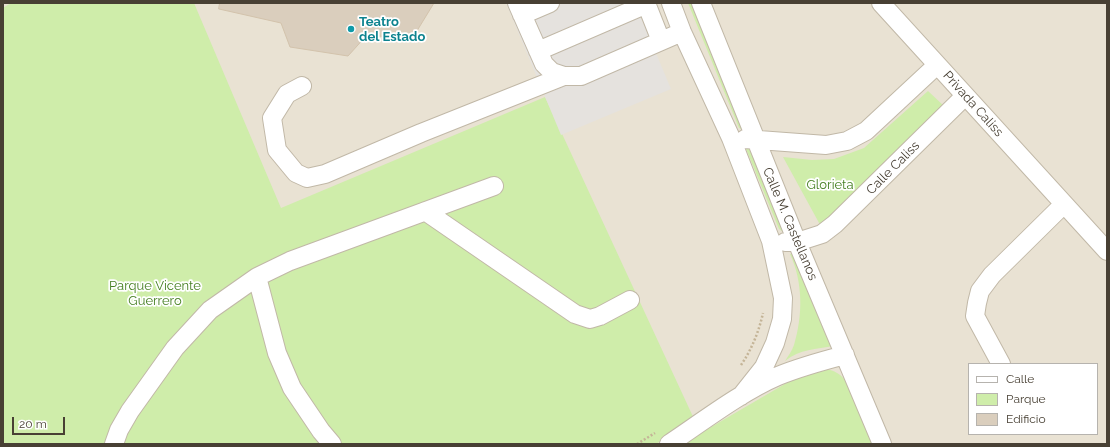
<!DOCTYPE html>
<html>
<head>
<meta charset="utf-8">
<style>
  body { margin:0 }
  #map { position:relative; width:1110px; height:447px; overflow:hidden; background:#f4f0e5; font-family:Raleway,sans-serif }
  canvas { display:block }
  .frame { position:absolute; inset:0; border:4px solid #484034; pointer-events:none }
  .legend { position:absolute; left:968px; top:363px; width:130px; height:72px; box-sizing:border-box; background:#fff; border:1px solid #b6b3ae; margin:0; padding:5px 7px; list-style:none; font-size:12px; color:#484034 }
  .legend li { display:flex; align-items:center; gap:8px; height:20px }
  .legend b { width:20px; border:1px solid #b6b3ae }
  .scale { position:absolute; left:12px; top:417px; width:53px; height:18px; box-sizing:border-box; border:2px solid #484034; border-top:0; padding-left:5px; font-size:12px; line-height:14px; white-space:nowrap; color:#484034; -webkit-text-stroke:3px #fff; paint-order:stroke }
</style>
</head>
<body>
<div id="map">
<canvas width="1110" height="447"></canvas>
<div class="frame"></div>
<ul class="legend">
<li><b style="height:5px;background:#fff"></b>Calle</li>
<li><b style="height:11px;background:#cfedaa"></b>Parque</li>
<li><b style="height:11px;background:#dacebd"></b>Edificio</li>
</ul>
<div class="scale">20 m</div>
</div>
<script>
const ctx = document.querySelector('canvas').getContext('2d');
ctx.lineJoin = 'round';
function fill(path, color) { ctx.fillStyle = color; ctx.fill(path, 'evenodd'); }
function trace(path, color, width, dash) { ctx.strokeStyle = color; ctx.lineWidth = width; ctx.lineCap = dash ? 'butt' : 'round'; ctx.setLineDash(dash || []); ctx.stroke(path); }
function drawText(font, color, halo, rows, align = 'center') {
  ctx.font = font + ' Raleway,sans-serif'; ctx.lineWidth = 3.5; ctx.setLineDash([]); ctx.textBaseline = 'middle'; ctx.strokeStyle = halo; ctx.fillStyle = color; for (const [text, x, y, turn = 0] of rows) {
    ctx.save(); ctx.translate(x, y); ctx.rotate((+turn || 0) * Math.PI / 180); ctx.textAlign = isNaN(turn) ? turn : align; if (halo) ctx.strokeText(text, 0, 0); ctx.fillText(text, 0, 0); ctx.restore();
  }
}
const residential = new Path2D(`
  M3 3H1107V444H3ZM969 364H1097V434H969Z`);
const green = new Path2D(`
  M11 3H194L281 208 545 97 695 421 656 444H3V8Z
  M688 3H694L746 131 739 128Z
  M928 91 945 107 824 232 783 157 812 160 834 159 864 148Z
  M744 144H752L789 236 779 229Z
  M795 253 834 346C816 349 800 349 785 361 788 356 792 351 794 345 803 315 803 282 790 254Z
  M826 369C835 371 839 373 845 380L872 444H682L802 374Z`);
const parking = new Path2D(`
  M506 3H635L671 89 561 135Z`);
const building = new Path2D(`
  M220 3H434L412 39 367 35 348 56 290 47 281 23 219 9Z`);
const path = new Path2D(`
  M741 365C752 349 759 331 763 313
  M637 444 655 433`);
const minor = new Path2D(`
  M517 3 544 64 552 72 564 76H581L682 32
  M646 3 661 41
  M671 3 682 32 731 138 771 241 783 298 782 319 775 343 764 367 741 396
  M701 3 797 242 882 444
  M881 3 1107 251
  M522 15 550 3
  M538 51 647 4
  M302 86 287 94 272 118 277 150 296 173 307 178 325 174 421 133 564 76
  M745 139 826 145 847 141 866 131 937 65
  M425 211 575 314 590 319 600 316 630 300
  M785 242H797L822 234 835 224 965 96
  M1001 364 975 316 977 303 980 291 992 275 1064 204
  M114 444 119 430 130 411 175 348 210 310 257 277
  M332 444 321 431 292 388 277 353 257 277 290 261 494 186
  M669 444C702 422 741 392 778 376 800 367 822 361 845 355`);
const markers = [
  [351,29,4,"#0f9aa8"]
];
const cultureNames = [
  ["Teatro",359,22],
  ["del Estado",359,37]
];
const streetNames = [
  ["Privada Caliss",973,104,48],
  ["Calle Caliss",893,168,-45],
  ["Calle M. Castellanos",790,224,67]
];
const parkNames = [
  ["Glorieta",830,185],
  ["Parque Vicente",155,286],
  ["Guerrero",155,301]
];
fill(residential, '#e9e2d3');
fill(green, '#cfedaa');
fill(parking, '#e5e2de');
fill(building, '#dacebd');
trace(building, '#d3c3ac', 1);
trace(minor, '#c1b8a7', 20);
trace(path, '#c4b497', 2.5, [2, 2]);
trace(minor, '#fff', 18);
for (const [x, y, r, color] of markers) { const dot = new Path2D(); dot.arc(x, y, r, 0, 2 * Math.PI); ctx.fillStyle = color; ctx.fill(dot); trace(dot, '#fff', 1.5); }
drawText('bold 13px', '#0d838f', '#fff', cultureNames, 'left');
drawText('13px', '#484034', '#fff', streetNames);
drawText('13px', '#457f21', '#fff', parkNames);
</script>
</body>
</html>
